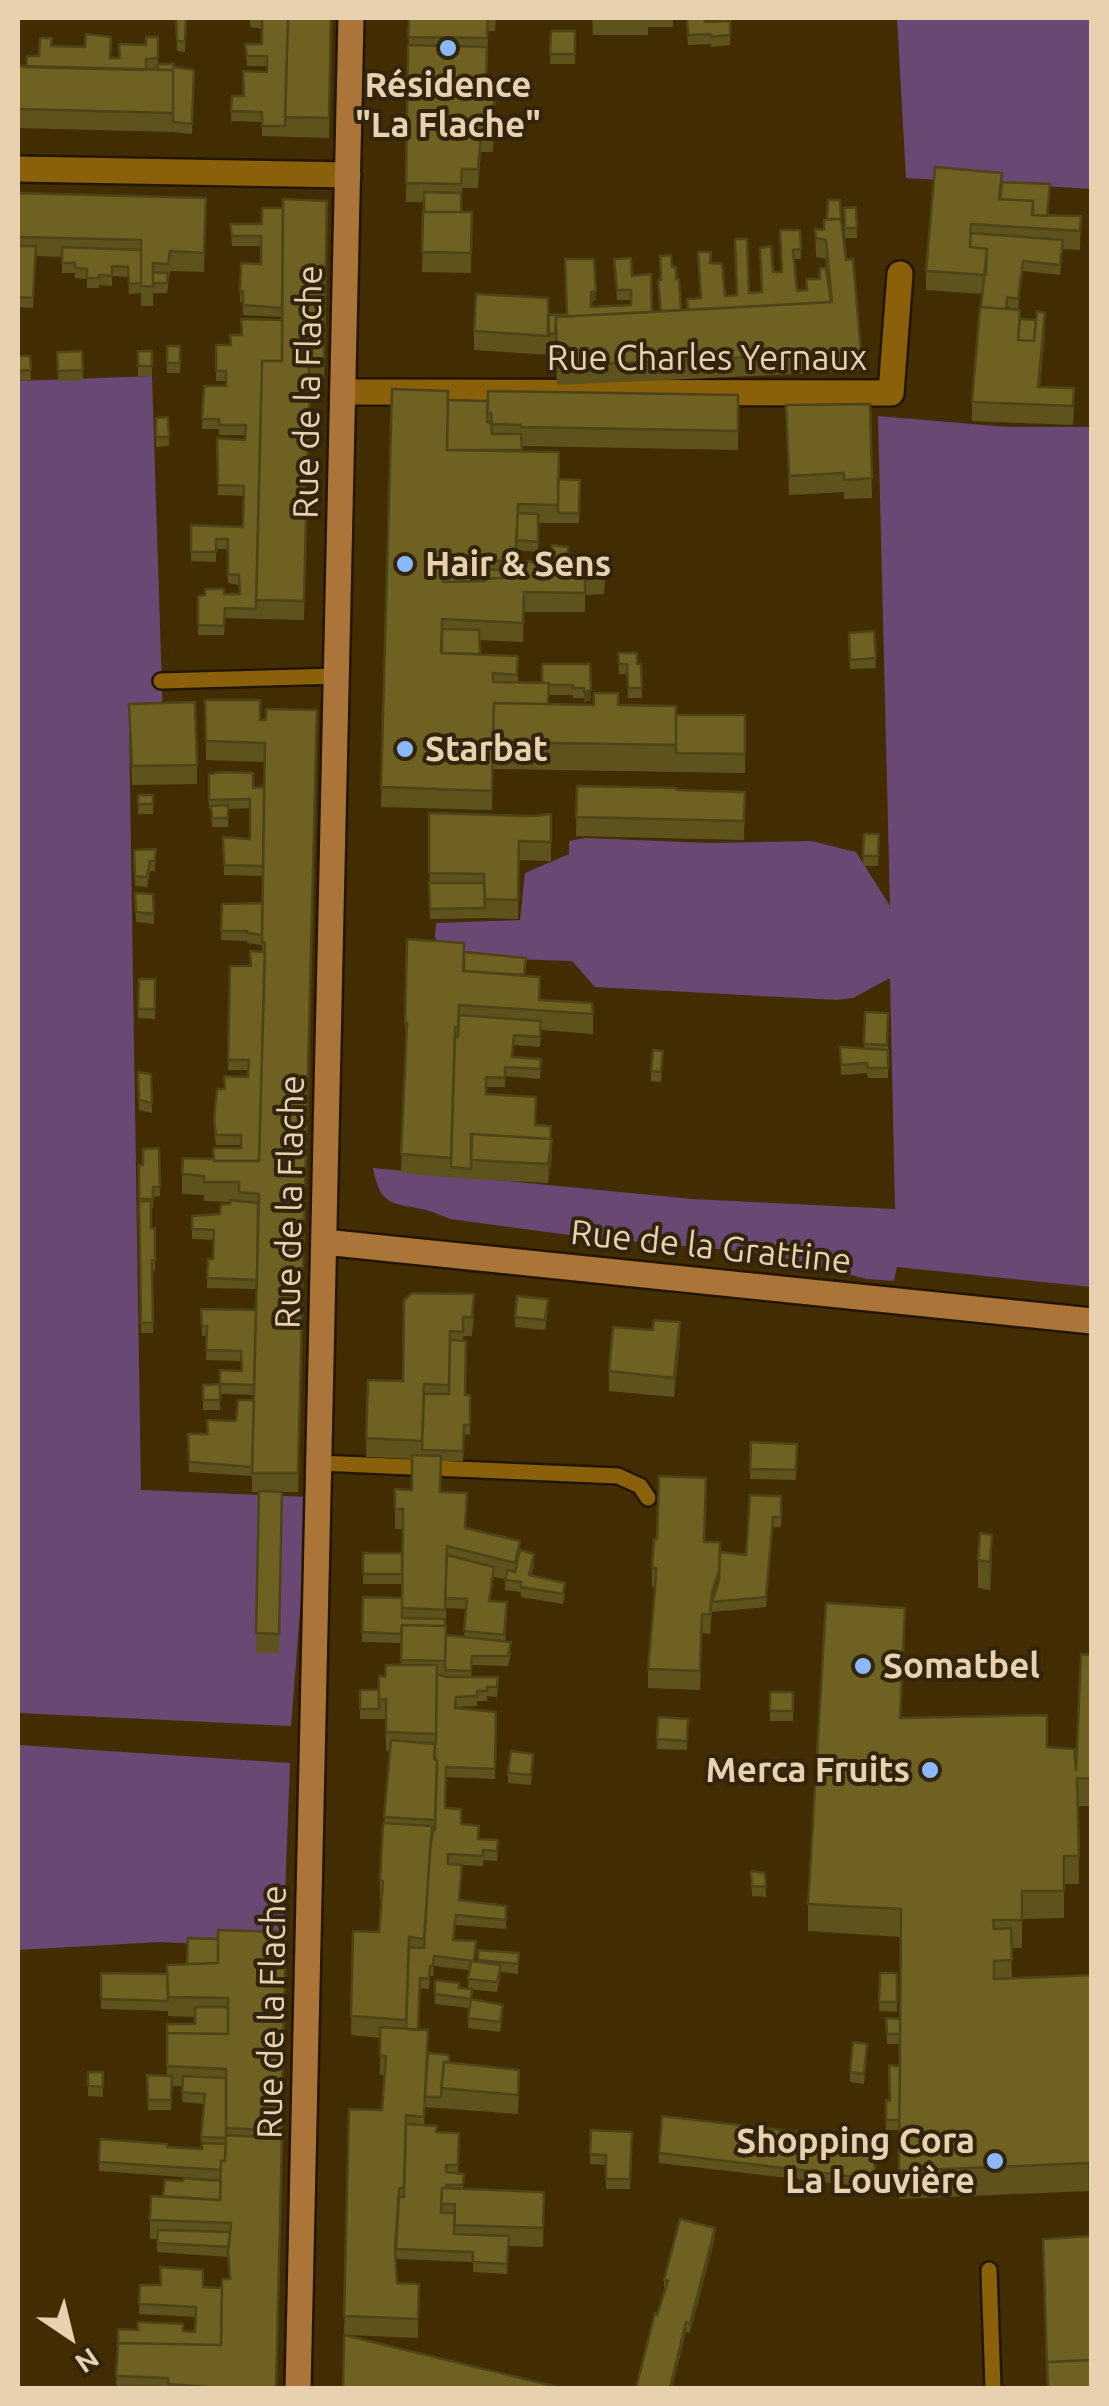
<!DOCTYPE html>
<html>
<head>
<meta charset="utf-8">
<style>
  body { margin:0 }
  #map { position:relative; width:1109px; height:2406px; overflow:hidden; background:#422c02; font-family:Ubuntu,sans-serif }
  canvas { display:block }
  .frame { position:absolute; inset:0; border:20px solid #e8d1af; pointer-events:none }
  .north { position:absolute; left:20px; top:2286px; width:100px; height:100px; -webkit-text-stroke:8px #32240d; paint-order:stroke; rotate:145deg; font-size:28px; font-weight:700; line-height:40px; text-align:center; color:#e8d1af }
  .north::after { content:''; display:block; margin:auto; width:35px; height:45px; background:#e8d1af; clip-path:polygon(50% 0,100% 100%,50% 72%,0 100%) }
</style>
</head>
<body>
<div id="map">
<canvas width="1109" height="2406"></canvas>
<div class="frame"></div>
<div class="north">N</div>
</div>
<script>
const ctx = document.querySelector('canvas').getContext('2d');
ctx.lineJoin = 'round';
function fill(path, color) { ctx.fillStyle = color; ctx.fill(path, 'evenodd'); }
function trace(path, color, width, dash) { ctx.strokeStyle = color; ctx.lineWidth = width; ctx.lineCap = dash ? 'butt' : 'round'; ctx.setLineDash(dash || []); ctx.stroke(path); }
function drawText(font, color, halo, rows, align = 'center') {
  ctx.font = font + ' Ubuntu,sans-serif'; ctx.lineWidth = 8; ctx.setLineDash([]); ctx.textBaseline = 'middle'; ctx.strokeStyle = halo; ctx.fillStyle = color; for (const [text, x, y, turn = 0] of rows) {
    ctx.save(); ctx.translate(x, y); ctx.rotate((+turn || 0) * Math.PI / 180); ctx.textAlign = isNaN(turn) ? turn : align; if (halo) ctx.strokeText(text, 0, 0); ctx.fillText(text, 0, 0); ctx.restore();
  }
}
const green = new Path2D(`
  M897 18H1091V189L906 178Z
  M152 376 163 720 129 723 141 1490 309 1497 291 1726 18 1713V381Z
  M878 416 1007 427H1091V1287L897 1267 894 1281 867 1279 764 1253 591 1238 450 1219C442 1216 434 1212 426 1210 392 1202 381 1208 373 1168L692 1199 895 1209 890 978 853 998 836 1000 595 987 572 961 445 957 435 937 436 923 520 920 525 873 569 854V841L585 838 712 843 811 841 856 852 890 906Z
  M18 1745 290 1763 283 1948 161 1942 18 1950Z`);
const lane = new Path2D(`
  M161 681 337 676
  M319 1463 618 1476 640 1486 648 1498
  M989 2270 993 2388`);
const street = new Path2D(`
  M18 169 348 175
  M343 392 891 393 900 274`);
const secondary = new Path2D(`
  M324 1242 1092 1321
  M298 2388 351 18`);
const wall = new Path2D(`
  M176 18H186L185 52 177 51Z
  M250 18H331L329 138 262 136V122L231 121 232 96H243L267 72V66H247L245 44H262V29L250 27Z
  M409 18H496L495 31H488L487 86 495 85 493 152H481L478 188H462L461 212H472L471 273 422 272 424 202H406Z
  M592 18H673V27H648V35H593Z
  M686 18H705V22L730 21V45L711 47V44L688 45Z
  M551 31H575V64H550Z
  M158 37V64L194 70 192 134 173 132 18 128V66L26 67 52 46 119 58 146 45Z
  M1002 182 1050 194 1048 216H1081L1080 250 1063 249 1060 275 1023 271 1018 309 1007 307V309L1020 319 1045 332 1040 387 1074 407 1073 425 972 421V402L983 294 926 290V271Z
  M18 193 206 198 204 272 170 271 167 293H153V306H141V293L129 294 128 277 112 276V286L99 285V288H87V279L75 278V273H62V257L36 256 33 308 18 307Z
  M327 201 324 383 309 384 310 452 308 451 304 620 225 618 224 635H198V596L239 594V585L228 583V549H216V562L191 561V525L243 527 244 496 218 495 217 438 245 440V435H219V429H202L204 386H226V381H216V345H230L242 335 282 320V317L243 315V301L240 302 241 263 261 264V246H232L230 224H262L283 208Z
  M856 207 857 238H845L844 208Z
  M841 219 846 260 861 352V371L557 385 556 336 555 343 549 344V355L474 350V331L548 315 567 314 565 259 596 300 591 302V307L631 305V300H617L614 259 632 276 652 312 660 311 658 280H660L672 267 681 310H687V299L700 298 711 263 725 296 761 292 773 272H781L800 230 801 259H794L797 291 806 290V279H820L827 276 826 259 816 257 815 229 824 230Z
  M167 346H180V373H167Z
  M82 351 83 380 58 381 57 352Z
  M138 351H152V376H138Z
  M18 356H30L31 380 18 381Z
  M392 389 448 400 488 401 738 395V450L522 446V451L558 479 580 480 579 523H538V552L517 550 518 561 552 562V545L568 562 606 564 604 594 585 595V612H524L523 642 479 640 480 654 518 656V683H542L590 664 591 700 584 702V698H573V695H549V704L618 705 676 716 745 715V773L493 769 492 810 381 807Z
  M870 404 872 498 844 499V492L789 495 786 405Z
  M168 417 169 446 156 447V418Z
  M874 631 876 668 850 669 849 633Z
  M618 653 637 664H641L642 698H628L627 674H619Z
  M205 700 260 720 317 710 298 1492H282L279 1653H256L259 1492H252V1476L189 1472 188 1434H207L236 1421 254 1400V1395L220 1394V1410H203V1385L220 1384 242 1371 241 1361 206 1360 207 1336H202L201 1309 256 1310V1289L207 1288 208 1259H213V1240L192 1239V1216L220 1214 230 1204V1202L204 1201V1195L182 1194V1174L241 1148V1145H216L214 1129V1119L225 1089 248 1077V1070H228L230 966H251L262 952V945L247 943V941L221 940 222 904 262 903 263 876 224 875 223 837 250 839V808L228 809V827H212L211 809H209V774L253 788 264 787 265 762 206 760Z
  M129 704 197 765V784L132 785Z
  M577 786 745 792 744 840 576 836Z
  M138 795H153V814H138Z
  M429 813 534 816 551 814V861L519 860 518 919 485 918V917V918L430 919Z
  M864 834H879L878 866H863Z
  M156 849 155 871H150L147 887 135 886 134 850Z
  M135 893 153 894 154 924 136 922Z
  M464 952 525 976 540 1000 593 1014V1034L541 1030 540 1047 514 1045 513 1057 541 1059 540 1079 505 1076V1087H486V1094L535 1125 551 1139 552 1158 548 1183 471 1179 401 1173 406 1042 405 1023Z
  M139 979H155V1019L138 1018Z
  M865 1012 888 1013V1078H868L867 1073 841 1075 840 1047 864 1048Z
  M663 1061 661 1082 651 1081V1071Z
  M138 1072 151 1074 152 1113 139 1110Z
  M159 1148 160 1196 153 1197V1208H151V1228H155V1270H152L153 1333H141L139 1165H143Z
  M404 1300 474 1314 472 1336H463L465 1395H470V1435L464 1434 463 1461H441V1492L466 1528 520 1550 534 1564 531 1575 565 1593 563 1604 521 1597V1592L505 1590V1579L494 1577 490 1601 507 1612 505 1641 511 1652 508 1666 472 1665 471 1677 498 1687 497 1697 487 1696V1701H477V1706L456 1707V1708L496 1712 495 1779 446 1777 445 1808 479 1839 498 1840 497 1861 483 1860V1866L462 1865 459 1901 506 1906V1929L456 1925 454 1940 475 1961 478 1962V1950L519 1953 518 1974 501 1972 497 1992 468 1989 469 1970 434 1966 433 1976H430L429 1989 420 1988 419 2030 428 2053 519 2089 518 2114 425 2107V2103L424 2125 436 2132 459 2133 458 2173 464 2174 463 2189 544 2192 543 2247 509 2246 507 2274 473 2272V2262L396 2259 397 2283 419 2284 418 2338 348 2335 343 2388 349 2109 382 2110 384 2075H380V2038L351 2035 353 1931 379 1932 382 1900 380 1899V1880L390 1751H386V1719H360V1690H379L385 1677 401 1665V1643L362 1642 363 1597 402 1598V1584H363V1553H402L403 1529H395V1489L412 1490V1459L366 1457 368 1380 403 1381ZM446 1608 466 1609 464 1637 446 1635Z
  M548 1309 545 1330 515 1327V1317Z
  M680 1341 674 1397 609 1391V1371Z
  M751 1442 797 1444 796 1480 750 1479Z
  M781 1496V1527H773L766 1607 712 1612 710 1634 702 1633 700 1690 648 1688V1669L656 1587H652V1568L704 1542 720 1552 746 1555Z
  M978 1560 992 1563 990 1590 978 1588Z
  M905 1636 901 1718 1047 1747 1076 1770 1092 1655V1806H1078L1079 1884H1064V1918L1022 1919V1948H1011L1012 1978 1092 1975V2388H1047L1043 2258 1090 2236 1089 2191 899 2199V2130H886V2120L900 2066V2044H887L886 2018 900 2019 901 1937 808 1931V1904Z
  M770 1692H793V1721H770Z
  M658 1717 688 1719 687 1750 657 1749Z
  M533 1764 531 1785 508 1783V1773Z
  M751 1871 765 1873 766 1897 752 1896Z
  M286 1932 277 2388H116L118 2348 183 2331 195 2332 196 2317 139 2314 140 2285 222 2288 229 2279 228 2257 157 2252V2239H150V2220L163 2197 183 2181 221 2180 99 2171 100 2139 167 2147 202 2149 201 2137 204 2104 182 2102 183 2086H172L171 2110H148L147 2075 167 2076V2024H195V2017L168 2016V1986V2011L101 2009V1973L167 1974 187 1964 218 1939Z
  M880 1973H897V2012L879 2011Z
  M435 1980 459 1988 472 1999 503 2015 500 2032 468 2028 469 2008 435 2004Z
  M867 2054 864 2084 850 2082V2072Z
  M88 2072H103V2097L88 2096Z
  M591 2130 632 2132 630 2189H606V2165L590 2164Z
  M877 2151 874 2188 659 2163V2153Z
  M715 2238 690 2333 686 2332 672 2388H636L664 2290V2280Z`);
const shadedWall = new Path2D(`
  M481 132V152L478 188V169Z
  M596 291V300L591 302V292Z
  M1045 313V332L1038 406V387Z
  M591 690V700L584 702V692Z
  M552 1139V1158L548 1183V1164Z
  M680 1322V1341L674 1397V1378Z
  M992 1535V1563L990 1590V1562Z
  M719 1571V1590L712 1602 710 1634 712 1592Z
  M905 1608V1636L900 1745V1718Z
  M715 2228V2238L690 2333V2324Z
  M686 2322V2332L672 2388H670Z`);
const building = new Path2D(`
  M176 18H186L185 42 177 41Z
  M251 18H288L285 126H262V112L231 111 232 96H244L243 71 267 72V56H247L245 44H262V19Z
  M288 18H331L329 118 285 117Z
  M409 18H488L487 38 408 37Z
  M687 18H705V22L730 21V35L711 37V34L688 35Z
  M551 31H575V54H550Z
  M86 34 111 37 110 58H120L119 44 146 45V37H158V58L146 59V70L26 67 27 56H39L40 38H52L51 46 85 47Z
  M408 45 487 47 486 86 495 85 493 132H481L478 169H462L461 184 406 183Z
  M158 64H174L173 67 194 70 192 124 173 122V70H157Z
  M18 66 173 70V113L18 109Z
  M935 167 1002 173 999 199 1033 201 1032 215 1081 216 1080 231 971 224 970 247 987 249 986 275 926 271Z
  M1002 182 1050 184 1047 216 1033 215V201L1000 199Z
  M424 192 461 193V212H424Z
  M18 193 206 198 204 253 170 251 168 264 153 263V287L141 286V240L18 237Z
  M283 199 327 201 324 364 309 365 310 432H308L304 601 256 600 262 364V361H282Z
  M828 200H840L841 219H827Z
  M856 207 857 228H845L844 208Z
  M262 208H283L282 308 243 305V291L240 292 241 263 261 264V236H232L230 224H262Z
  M423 212H472L471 253 422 252Z
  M841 219 846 260 853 259 861 352 557 366 556 317 832 302 826 240 816 238 815 229 824 230V220Z
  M780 230H800L801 249 793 250 797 291 807 290 806 279H820V268H826L831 302 688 310 687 299 701 298 698 252H711L710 263 722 264 725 296 737 295 735 239H747L749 293 762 292 760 248 771 246 773 272H782Z
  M971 233 1063 240 1060 265 1023 261 1018 299 1007 297 1006 309 981 307 987 249 970 247Z
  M18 246H36L33 298 18 297Z
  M62 247 141 250V283L129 284 128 267 112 266V276L99 275V278H87V269L75 268V263H62Z
  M671 255 672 267H676V279H679L681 310 661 311 658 280H661L660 256Z
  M631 258 632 276 651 274 652 312 556 317 555 333 548 334V315L567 314 565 259H594L596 291 591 292V307L631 305V290H617L614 259Z
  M153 272 168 273 167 283H153Z
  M476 294 548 298 549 336 474 331Z
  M980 307 1020 310 1018 340 1034 341 1037 311 1045 313 1038 387 1074 388 1073 406 972 402Z
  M241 319 282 320V361H262V364L256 609 225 608 224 626 198 625V596L205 595V589H224V594H240L239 575 228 574V539H216V552H191V525L243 527 244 486 218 485 217 438 245 440 246 425H219V419H202L204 386H226V371H216V345H231L230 335H242Z
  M1020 319 1036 320 1034 341 1018 340Z
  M167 346H180V363H167Z
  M82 351 83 370 58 371 57 352Z
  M138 351H152V366H138Z
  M18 356H30L31 370 18 371Z
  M392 389 448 391 447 450 559 452 558 505 518 504 516 550 518 561 606 564 604 575 585 576V593L524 592 523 623 442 619 441 653 518 656 517 675 493 673V682L549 683 548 704 494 703 492 791 381 787ZM444 560 513 561 512 577 486 579 485 581 443 582Z
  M488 391 738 395V431L521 427V425L492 424 491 413H487Z
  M448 400 488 401 487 422 491 423 492 434H521L522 450H447Z
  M870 404 872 478 844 480V473L789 476 786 405Z
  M168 417 169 437H156V418Z
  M558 479 580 480 579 513H558Z
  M518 513 538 514V542L516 540Z
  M552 545 568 547V561L552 559Z
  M444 569 512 570V577L486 579 485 581 443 582Z
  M442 629 479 630 480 654 442 653Z
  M874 631 876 658 850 660 849 633Z
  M618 653H637V664H641L642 688H628L627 664H619Z
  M542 664H590L591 690 584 692V688H573V685H549V683H542Z
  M594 693H618V705L676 706V745L493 742 494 703 594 705Z
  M205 700H260V720H266V709L317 710 298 1473H252L259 1194 239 1192V1182H204V1176L182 1174 183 1158 214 1159V1161H259L265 943 262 942 265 743 206 741Z
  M195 702 197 765 132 766 129 704Z
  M676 715H745V754L676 753Z
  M224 772 253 773V788L264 787 263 866 224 865 223 837 250 839V799L209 800V774Z
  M577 786 676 788 677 790 745 792 744 821 576 817Z
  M138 795H153V804H138Z
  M228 805V818H212L211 806Z
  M429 813 534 816 551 814V842L519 841 518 900 485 899 484 874 429 873Z
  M864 834H879L878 856H863Z
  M156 849 155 861H150L147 877 135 876 134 850Z
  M429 883H484L485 908 430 909Z
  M135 893 153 894 154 914 136 912Z
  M262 903V935L247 933V931H221L222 904Z
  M407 939 464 943 463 971 540 977 539 1000 592 1003 593 1014 459 1005 458 1028 455 1027 451 1158 401 1154 407 1023H405Z
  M250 951 265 952 259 1161H214L213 1148H241V1135H216L214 1119 217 1089H225L224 1076 248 1077 249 1060H228L230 966H251Z
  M464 952 526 958 524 975 464 971Z
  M139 979H155V1009H138Z
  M865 1012 888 1013 887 1045 864 1044Z
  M459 1015 541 1021 540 1037 514 1035 512 1057 541 1059 540 1069 505 1067V1078L486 1077V1094L536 1097 535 1125 551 1126 550 1139 472 1134 471 1169 451 1167 455 1036 458 1037Z
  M840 1047 888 1050V1068H868L867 1063 841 1065Z
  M653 1050 663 1051 661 1072 651 1071Z
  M138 1072 151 1074 152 1103 139 1100Z
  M471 1134 552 1139 548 1164 471 1160Z
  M159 1148 160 1187H153V1199H139V1165H143V1149Z
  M230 1200 258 1203 257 1280 207 1278 208 1259H213L214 1230 192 1229V1216L220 1214 221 1204H230Z
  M139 1201H151V1228H155V1260H152L153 1323H141Z
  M412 1293 474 1294 472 1317H463V1332L450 1331 449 1385 424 1384 422 1441 366 1438 368 1380 403 1381 404 1300Z
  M517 1296 548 1299 545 1320 515 1317Z
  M201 1309 256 1310 254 1385 220 1384V1370L242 1371 241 1351 206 1350 207 1326H202Z
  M654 1320 680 1322 674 1378 609 1371 613 1327 653 1330Z
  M450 1340 466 1341 465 1395H470V1425H464L463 1451 422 1450 424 1394H449Z
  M220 1384V1400H203V1385Z
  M238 1400H254L252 1467 189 1462 188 1434H208L207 1420 236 1421Z
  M751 1442 797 1444 796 1470 750 1469Z
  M412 1455 441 1456 440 1492 467 1493 465 1528 520 1541 515 1563 447 1546 445 1610 402 1608 403 1509H395V1489L412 1490Z
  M659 1476 706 1478 704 1542H720L719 1571 712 1592 710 1614H702L700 1671 648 1669 655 1590 656 1568H652L654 1539H657Z
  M259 1491 282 1492 279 1634 256 1633Z
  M750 1495 781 1496V1517H773L766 1597 712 1602 719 1580 720 1552 746 1555Z
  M980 1533 992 1535 990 1562 978 1560Z
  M520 1550 534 1554 529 1575 565 1583 563 1594 521 1587V1582L505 1580 508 1570 515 1572Z
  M363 1553H402V1574H363Z
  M447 1555 494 1567 489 1601 507 1602 504 1635 464 1631 467 1599 445 1598Z
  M363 1597 402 1598V1618L445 1619V1626L402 1625 401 1634 362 1632Z
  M826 1603 905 1608 900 1718 1047 1715V1747L1074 1749 1076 1770 1081 1654 1092 1655V1779L1077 1778 1079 1856H1064V1891H1022V1920H993L994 1929 1011 1928 1012 1960 994 1961V1979L1092 1975V2251L1089 2163 899 2171 901 1909 808 1904Z
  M402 1625 446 1626 445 1661 401 1660Z
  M446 1635 511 1642 508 1656H472L471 1671 445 1670Z
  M386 1665H437L436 1734 386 1732V1699L379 1700V1676L385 1677Z
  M437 1674 447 1677H498L497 1687H487V1691H477V1696L456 1697 455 1708 496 1712 495 1769 446 1767 445 1808 461 1809V1824L479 1826 478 1839 498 1840 497 1851 483 1850V1856L448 1854V1864L462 1865 459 1900 506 1906V1920L456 1915 453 1940 476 1941 474 1961 434 1956 433 1966H430L429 1979 420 1978 418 2030 406 2029 409 1947 424 1948 430 1849 433 1830H435L437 1769V1760L435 1759V1744L412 1742 436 1743Z
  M360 1690H379V1709H360Z
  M770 1692H793V1711H770Z
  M658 1717 688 1719 687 1741 657 1739Z
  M391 1740 435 1744 434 1759 437 1760 435 1820 384 1817Z
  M511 1751 533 1754 531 1775 508 1773Z
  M383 1823 432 1826 424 1939 409 1937 406 2020 351 2016 353 1931 379 1932 383 1881 380 1880Z
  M751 1871 765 1873 766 1887 752 1886Z
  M218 1930 286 1932 281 2131 226 2128V2069L167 2066V2033L228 2034V1998L168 1997 167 1965 218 1963Z
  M188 1938 218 1939V1963L187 1964Z
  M478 1950 519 1953 518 1964 478 1960Z
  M471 1961 501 1965 497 1982 468 1979Z
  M101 1973 167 1974 168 2001 101 1999Z
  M880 1973H897V2002H879Z
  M435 1980 459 1983V1988L472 1989 471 1999 435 1994Z
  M471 1999 503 2005 500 2022 468 2018Z
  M195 2007H228V2034L167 2033V2024H195Z
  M886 2018 900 2019V2034H887Z
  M380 2027 428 2030 424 2117 406 2115 404 2187 399 2189 395 2250 397 2283 419 2284 418 2319 344 2316 349 2109 382 2110 386 2056H380Z
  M853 2042 867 2044 864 2074 850 2072Z
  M428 2053 449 2055V2062H444L441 2097H425Z
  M444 2062 519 2070 518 2095 441 2088Z
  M889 2065 900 2066 899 2120H886V2100L890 2101Z
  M88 2072H103V2087L88 2086Z
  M147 2075 172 2076 171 2100H148Z
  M183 2076 226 2078V2138L201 2137 205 2094 182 2092Z
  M662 2116 877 2141 874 2179 659 2153Z
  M406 2124 437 2126 436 2132 459 2133 458 2165H446V2172L464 2174 463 2185H446V2188H442L441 2213H455L454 2234 509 2236 507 2264 473 2262V2252L396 2249 399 2197H404Z
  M591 2130 632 2132 630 2179H606V2155L590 2154Z
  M226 2135 282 2138 276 2388H220L168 2384V2378L116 2376 118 2343 221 2345 222 2279H230L228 2251 231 2223 150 2220 151 2196 220 2200 221 2161H225Z
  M100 2139 167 2144V2147L202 2149V2143L226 2144 225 2161H221V2170L99 2162Z
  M183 2178 221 2181 220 2200 163 2196 165 2180 183 2181Z
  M442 2188 544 2192 543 2228 454 2225 455 2204H441Z
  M680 2219 715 2228 690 2324 686 2322 670 2388H636L655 2313 657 2315 668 2281 664 2280Z
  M158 2230 230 2232 229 2247 157 2243Z
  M1091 2236 1092 2360 1047 2362V2370L1043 2239Z
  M160 2267 203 2270V2287L222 2288 221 2345 118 2343V2345V2329L138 2330V2322L183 2324V2331L195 2332 196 2307 139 2304 140 2285H161Z
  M344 2335 562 2388H343Z
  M1092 2360V2388H1048L1047 2362Z`);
const markers = [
  [448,48,10,"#8cb9fc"],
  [405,564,10,"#8cb9fc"],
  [405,749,10,"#8cb9fc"],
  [863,1666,10,"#8cb9fc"],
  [930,1770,10,"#8cb9fc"],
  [995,2161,10,"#8cb9fc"]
];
const poiNames = [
  ["Résidence",448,85,"center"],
  ["\"La Flache\"",448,125,"center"],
  ["Hair & Sens",425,564],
  ["Starbat",425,749],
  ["Somatbel",883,1666],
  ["Merca Fruits",910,1770,"right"],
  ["Shopping Cora",975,2141,"right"],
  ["La Louvière",975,2181,"right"]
];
const streetNames = [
  ["Rue Charles Yernaux",707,358],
  ["Rue de la Flache",308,392,-89],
  ["Rue de la Flache",290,1202,-89],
  ["Rue de la Grattine",711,1247,6],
  ["Rue de la Flache",272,2012,-89]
];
fill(green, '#694873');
trace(lane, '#231601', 20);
trace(street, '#231601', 30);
trace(secondary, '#231601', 30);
trace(lane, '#8a600b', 15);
trace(street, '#8a600b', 25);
trace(secondary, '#ab7439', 25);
fill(wall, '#5f531d');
fill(shadedWall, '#4d4418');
fill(building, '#6e6122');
trace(building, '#4d4418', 2.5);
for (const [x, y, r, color] of markers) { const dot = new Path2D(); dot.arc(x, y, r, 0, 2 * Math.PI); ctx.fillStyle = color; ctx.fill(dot); trace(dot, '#32240d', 4); }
drawText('bold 35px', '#e8d1af', '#32240d', poiNames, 'left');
drawText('35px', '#e8d1af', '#32240d', streetNames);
</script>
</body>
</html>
